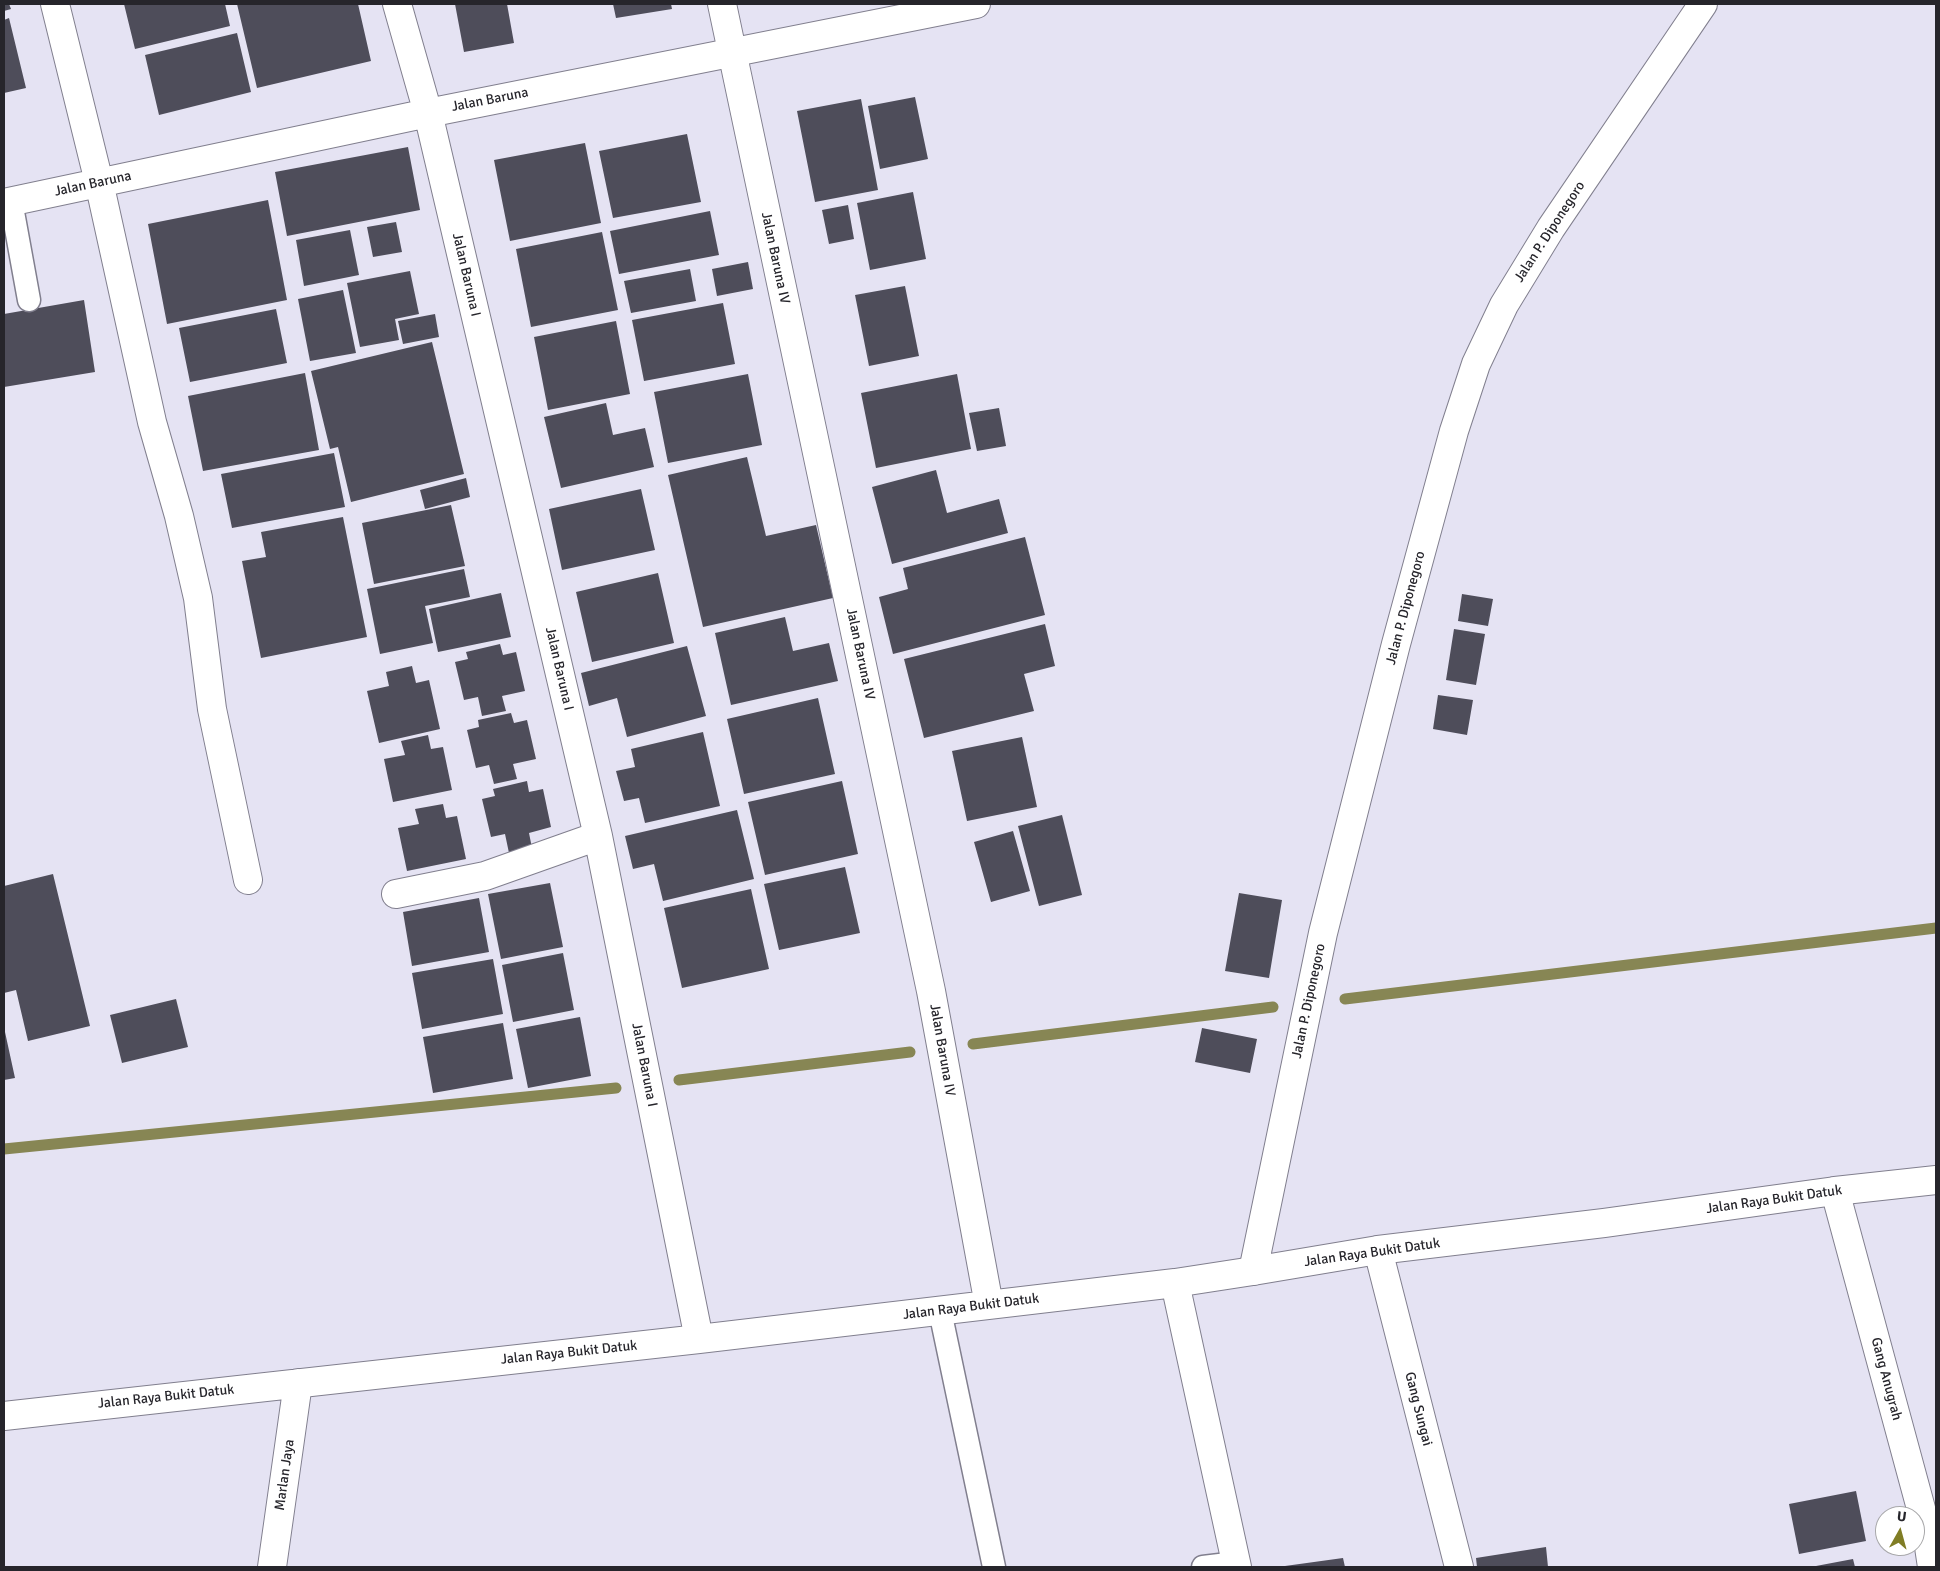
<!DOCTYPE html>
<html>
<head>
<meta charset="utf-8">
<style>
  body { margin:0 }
  #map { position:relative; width:1940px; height:1571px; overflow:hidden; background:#e5e3f3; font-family:Signika,sans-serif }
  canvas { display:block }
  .frame { position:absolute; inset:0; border:5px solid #26252b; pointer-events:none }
  .north { position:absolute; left:1875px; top:1506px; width:50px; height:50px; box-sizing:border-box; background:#fff; border:1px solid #a8a8aa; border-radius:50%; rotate:7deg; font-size:14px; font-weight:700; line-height:20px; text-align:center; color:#26252b }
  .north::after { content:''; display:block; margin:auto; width:18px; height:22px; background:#807d25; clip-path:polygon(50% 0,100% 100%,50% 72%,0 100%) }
</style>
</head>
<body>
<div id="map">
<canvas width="1940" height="1571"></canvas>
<div class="frame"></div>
<div class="north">U</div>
</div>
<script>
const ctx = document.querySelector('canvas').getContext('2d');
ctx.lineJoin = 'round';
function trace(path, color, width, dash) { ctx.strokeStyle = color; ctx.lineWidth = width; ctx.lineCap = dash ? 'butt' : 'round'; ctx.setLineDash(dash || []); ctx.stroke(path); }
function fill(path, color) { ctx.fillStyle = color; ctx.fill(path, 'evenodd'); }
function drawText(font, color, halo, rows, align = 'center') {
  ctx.font = font + ' Signika,sans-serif'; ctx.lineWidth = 5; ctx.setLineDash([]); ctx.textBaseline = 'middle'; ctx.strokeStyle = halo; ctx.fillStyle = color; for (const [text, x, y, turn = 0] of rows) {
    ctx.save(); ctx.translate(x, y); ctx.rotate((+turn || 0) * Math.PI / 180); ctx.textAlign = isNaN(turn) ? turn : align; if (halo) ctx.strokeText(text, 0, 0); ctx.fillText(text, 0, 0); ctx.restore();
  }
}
const stream = new Path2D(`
  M1345 999 1936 928
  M973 1044 1273 1007
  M679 1080 910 1052
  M4 1149 616 1088`);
const building = new Path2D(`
  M4 4H9L11 9 4 11Z
  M124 4H225L230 26 135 49Z
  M237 4H358L371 61 257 88Z
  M455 4H507L514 43 464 52Z
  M613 4H671L672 9 616 18Z
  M9 18 26 88 4 93V20Z
  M237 33 251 92 159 115 145 55Z
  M915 97 928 159 880 169 868 106Z
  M861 99 878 190 815 202 797 111Z
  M687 134 701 202 613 218 599 151Z
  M585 143 601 223 510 241 494 160Z
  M408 147 420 210 287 236 275 172Z
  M913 192 926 259 870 270 857 203Z
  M268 200 287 300 167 324 148 224Z
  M848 205 854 239 829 244 822 210Z
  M710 211 719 255 619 274 610 231Z
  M396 222 402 252 373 257 367 227Z
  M350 230 359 275 304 286 296 240Z
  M602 232 618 310 531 327 516 249Z
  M748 262 753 289 717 296 712 269Z
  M690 269 696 301 631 313 624 281Z
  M410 271 419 314 395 319 399 340 360 347 347 283Z
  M905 286 919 356 869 366 855 295Z
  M343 290 356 353 310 361 298 299Z
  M84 300 95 372 4 387V314Z
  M723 303 735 364 644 381 632 320Z
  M276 309 287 363 190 382 179 328Z
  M435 314 439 337 403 344 398 321Z
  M616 321 630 394 548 410 534 337Z
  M432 342 464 474 351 502 338 447 330 449 311 371Z
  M305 373 319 450 203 471 188 396Z
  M748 374 762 445 668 463 654 392Z
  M957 374 971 449 876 468 861 393Z
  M606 403 613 435 645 428 654 467 561 488 544 417Z
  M999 408 1006 446 977 451 969 413Z
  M334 453 345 507 232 528 221 474Z
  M747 457 766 536 816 525 833 598 703 627 668 475Z
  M936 470 947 513 999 499 1008 533 892 564 872 487Z
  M466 478 470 497 425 509 420 490Z
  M641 489 655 550 562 570 549 509Z
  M451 505 465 566 374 584 362 523Z
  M343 517 367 637 261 658 242 561 266 557 261 532Z
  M1025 537 1045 615 893 654 879 597 908 589 903 568Z
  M464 569 470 597 425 606 433 643 380 654 367 589Z
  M658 573 674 643 592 662 576 592Z
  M501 593 511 637 438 652 429 609Z
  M1462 594 1493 599 1488 626 1458 621Z
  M785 617 793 651 829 643 838 681 731 705 715 633Z
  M1045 624 1055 666 1024 674 1034 711 924 738 904 659Z
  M1454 629 1485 634 1476 685 1446 680Z
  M500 644 503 655 516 652 525 691 502 696 506 711 482 716 478 697 464 700 455 662 468 659 466 652Z
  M687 646 706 716 627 737 617 698 589 706 581 673Z
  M412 666 416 683 429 680 440 729 379 743 367 691 389 686 386 672Z
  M1438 695 1473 700 1467 735 1433 729Z
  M818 698 835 774 744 794 727 719Z
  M511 713 514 723 527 720 536 759 513 764 517 779 494 784 489 765 476 768 467 730 479 727 478 720Z
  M703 732 720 806 645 823 639 798 624 801 616 771 635 767 631 749Z
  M428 735 431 749 443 747 452 790 393 802 384 759 405 755 401 741Z
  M1022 737 1037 807 967 821 952 751Z
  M527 781 529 792 543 789 551 827 529 833 532 848 509 853 505 834 491 837 482 799 495 796 493 789Z
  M842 781 858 854 765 875 748 802Z
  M443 804 446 818 457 816 466 859 407 871 398 828 419 824 415 809Z
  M737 810 754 879 663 901 654 864 633 869 625 836Z
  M1062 815 1082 895 1039 906 1018 826Z
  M1013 831 1030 891 991 902 974 842Z
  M845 867 860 933 779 950 764 884Z
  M53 874 90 1026 28 1041 16 990 4 993V886Z
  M550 883 563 947 501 959 488 894Z
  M751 889 769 969 682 988 664 908Z
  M1239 893 1282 900 1269 978 1225 971Z
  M479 898 489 952 412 966 403 912Z
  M563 953 574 1010 513 1022 502 965Z
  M493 959 503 1014 422 1029 412 973Z
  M176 999 188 1047 122 1063 110 1015Z
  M580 1017 591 1076 528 1088 516 1029Z
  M503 1023 513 1079 433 1093 423 1037Z
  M1202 1028 1257 1039 1250 1073 1195 1062Z
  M5 1032 15 1078 4 1080V1033Z
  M1856 1491 1866 1541 1799 1554 1789 1504Z
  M1546 1547 1548 1567H1477L1476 1558Z
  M1343 1558 1345 1567H1285V1566Z
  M1853 1559 1855 1567H1816V1566Z`);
const service = new Path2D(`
  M11 201 29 300
  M940 1311 994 1567
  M1203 1567 1236 1563`);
const minor = new Path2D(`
  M55 4 99 182 152 422 179 516 198 598 212 709 248 880
  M397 4 428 113 598 836 699 1339
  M722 4 931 991 989 1305
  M4 203 428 113 976 4
  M396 894 485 876 598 836
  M1835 1191 1926 1527 1932 1567
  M1378 1250 1459 1567
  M1175 1283 1237 1567
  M4 1416 699 1339 1175 1283 1253 1271
  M272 1567 298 1383`);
const primary = new Path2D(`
  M1703 4 1551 228 1504 305 1476 364 1454 431 1396 644 1323 933 1253 1271 1378 1250 1604 1223 1835 1191 1936 1180`);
const streetNames = [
  ["Jalan Baruna",490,100,-11],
  ["Jalan Baruna",93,184,-12],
  ["Jalan P. Diponegoro",1550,232,-57],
  ["Jalan Baruna IV",775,258,78],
  ["Jalan Baruna I",466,275,77],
  ["Jalan P. Diponegoro",1406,608,-75],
  ["Jalan Baruna IV",860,654,78],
  ["Jalan Baruna I",559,669,77],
  ["Jalan P. Diponegoro",1309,1001,-78],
  ["Jalan Baruna IV",942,1050,80],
  ["Jalan Baruna I",644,1065,79],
  ["Jalan Raya Bukit Datuk",1774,1200,-8],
  ["Jalan Raya Bukit Datuk",1372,1253,-8],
  ["Jalan Raya Bukit Datuk",971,1307,-7],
  ["Jalan Raya Bukit Datuk",569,1353,-6],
  ["Gang Anugrah",1886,1379,75],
  ["Jalan Raya Bukit Datuk",166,1397,-6],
  ["Gang Sungai",1418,1409,76],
  ["Marlan Jaya",285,1475,-82]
];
trace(stream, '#878654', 11);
fill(building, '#4e4d5a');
trace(service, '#817f8e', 25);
trace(minor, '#817f8e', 30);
trace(primary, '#817f8e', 30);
trace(service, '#fff', 22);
trace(minor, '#fff', 28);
trace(primary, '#fff', 28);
drawText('14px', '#26252b', '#fff', streetNames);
</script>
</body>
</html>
